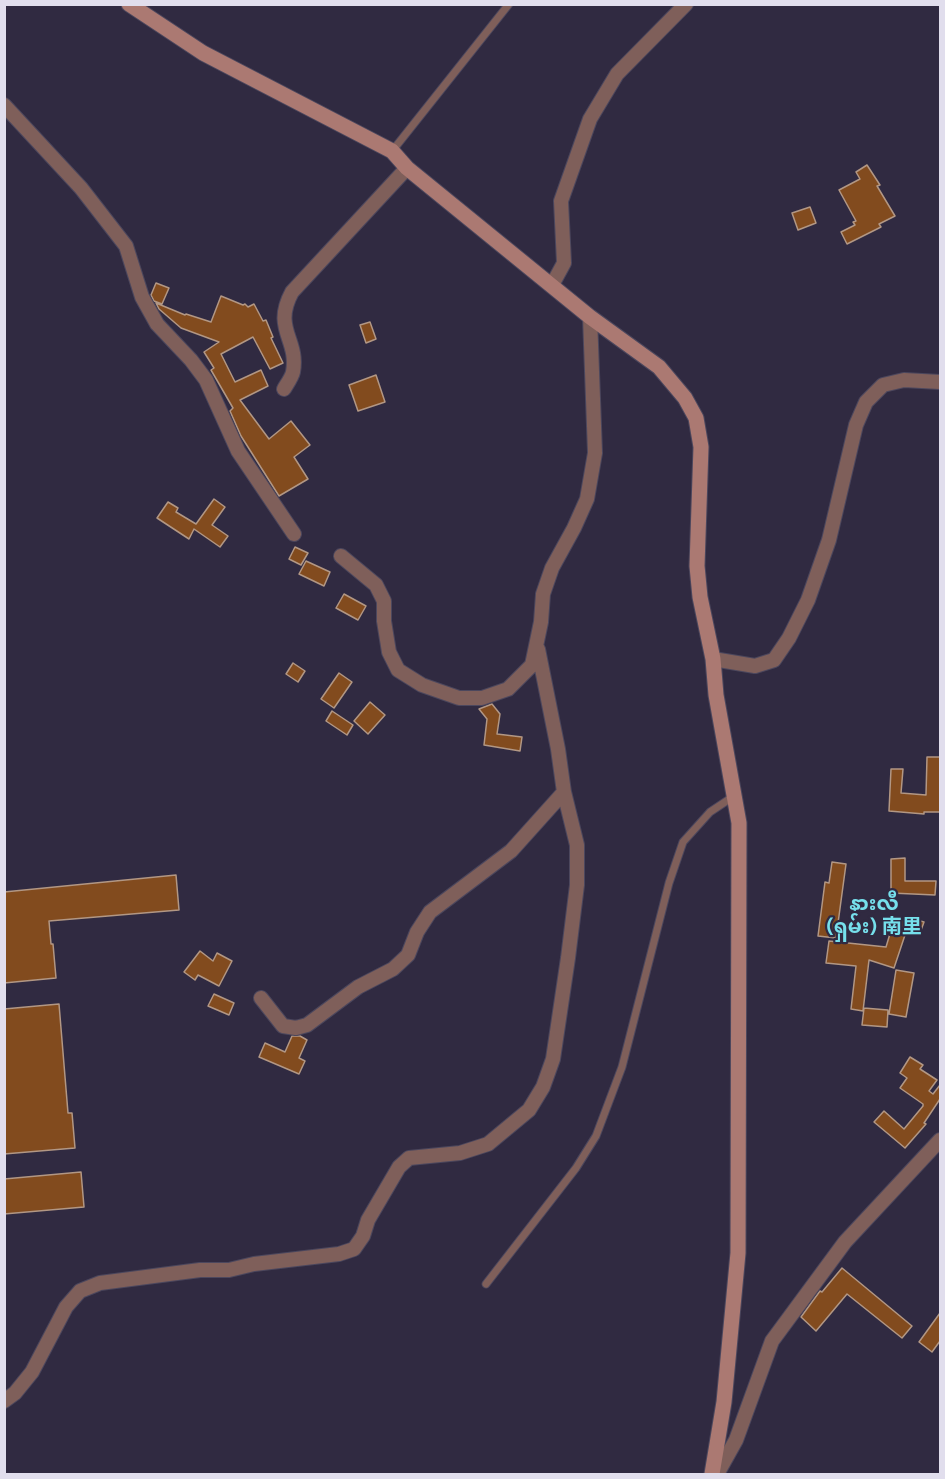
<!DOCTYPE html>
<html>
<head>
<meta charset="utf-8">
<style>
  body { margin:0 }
  #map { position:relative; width:945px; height:1479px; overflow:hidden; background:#302a41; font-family:Figtree,sans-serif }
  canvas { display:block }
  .frame { position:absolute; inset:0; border:6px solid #e1deed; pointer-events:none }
</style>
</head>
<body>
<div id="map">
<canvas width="945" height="1479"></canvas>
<div class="frame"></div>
</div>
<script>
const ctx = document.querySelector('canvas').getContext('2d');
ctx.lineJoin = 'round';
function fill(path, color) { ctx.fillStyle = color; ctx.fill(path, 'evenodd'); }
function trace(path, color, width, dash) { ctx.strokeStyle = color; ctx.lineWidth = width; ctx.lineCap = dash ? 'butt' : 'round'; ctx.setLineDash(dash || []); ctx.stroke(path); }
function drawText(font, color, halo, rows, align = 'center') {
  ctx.font = font + ' Figtree,"Noto Sans SC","Noto Sans Myanmar",sans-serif'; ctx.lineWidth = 4.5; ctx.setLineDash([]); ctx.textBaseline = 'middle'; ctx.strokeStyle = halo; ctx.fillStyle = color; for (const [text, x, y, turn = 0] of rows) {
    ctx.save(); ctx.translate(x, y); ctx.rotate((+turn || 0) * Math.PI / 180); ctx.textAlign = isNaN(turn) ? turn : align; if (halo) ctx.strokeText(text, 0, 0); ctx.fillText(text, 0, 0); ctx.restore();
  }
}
const building = new Path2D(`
  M867 165 880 185 877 186 895 216 879 224 881 227 847 244 841 232 855 225 853 222 856 221 839 190 860 179 856 172Z
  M810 207 816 223 798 230 792 213Z
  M156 283 169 288 162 304 154 301 151 295Z
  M221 296 243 305 245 304 248 307 254 304 263 321 266 320 273 337 271 338 283 363 270 369 253 337 221 354 235 382 261 370 268 386 240 400 269 439 291 421 310 445 294 457 308 479 279 496 241 436 230 411 233 408 211 370 214 368 204 352 219 342 181 328 159 309 156 303 185 315 186 314 211 322Z
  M370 322 376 339 366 343 360 325Z
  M376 375 385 402 358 411 349 385Z
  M214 499 225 507 212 525 228 536 220 547 194 529 189 539 157 518 168 502 178 508 176 512 196 524Z
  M295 547 308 553 301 565 289 559Z
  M306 561 330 572 324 586 299 574Z
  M344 594 366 606 358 620 336 608Z
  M293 663 305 671 298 682 286 674Z
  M339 673 352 682 334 708 321 699Z
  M370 702 385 715 368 734 354 721Z
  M492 704 500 714 497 734 522 737 520 751 484 745 487 719 479 709Z
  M332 711 353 725 347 735 326 721Z
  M927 757H940V812H924V814L889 811 891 769H903L901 793 926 795Z
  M905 858V881H936L935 895 891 893V859Z
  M832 862 846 864 836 938 818 936 825 882 829 883Z
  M176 875 179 910 49 921 51 944H53L56 978 4 983V892Z
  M895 917 909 921 910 918 924 922 920 933 907 929 894 968 869 960 863 1011 851 1009 856 966 826 963 829 941 886 947Z
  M200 951 213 961 217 953 232 961 219 986 198 975 195 980 184 972Z
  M896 970 914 973 906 1017 889 1014Z
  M214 994 234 1003 229 1015 208 1006Z
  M59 1004 68 1113H72L75 1148 4 1154V1009Z
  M864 1008 888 1010 887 1027 862 1025Z
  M292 1036H300L307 1040 299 1058 305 1061 299 1074 259 1057 265 1043 285 1052Z
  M910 1057 923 1065 920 1069 937 1080 929 1091 933 1094 940 1085V1099L924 1123 926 1124 905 1148 874 1122 884 1111 904 1129 923 1106V1104L900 1088 907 1078 900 1073Z
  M81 1172 84 1207 4 1214V1179Z
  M842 1268 912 1326 902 1338 847 1294 816 1331 801 1317 820 1291 822 1292Z
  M940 1313V1341L932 1352 919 1342Z`);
const service = new Path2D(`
  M393 150 509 4
  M486 1284 576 1168 596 1136 622 1067 669 883 683 842 710 812 734 796`);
const minor = new Path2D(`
  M4 105 81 188 126 246 142 297 157 324 191 360 206 380 238 451 294 534
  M552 285 564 263 561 201 590 119 617 74 686 4
  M284 389C287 384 292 377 293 372 299 339 272 329 292 292L407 168
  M341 556 376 585 384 601V621L389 652 398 670 422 685 459 698H482L508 689 532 665 541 622 543 594 552 568 574 528 587 499 595 453 590 317
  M713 659 755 666 774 660 789 638 808 600 829 540 856 425 866 402 883 385 904 380 940 382
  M261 998 283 1026 296 1028 307 1025 358 987 393 969 408 955 417 932 430 912 511 851 564 792 558 749 538 649
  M4 1401 15 1393 32 1372 66 1307 80 1291 100 1283 200 1270H229L254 1264 339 1254 354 1249 363 1236 368 1220 399 1167 409 1158 460 1153 488 1144 529 1110 543 1087 553 1059 568 958 577 885V845L564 792
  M717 1474 736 1440 772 1341 845 1242 940 1140`);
const secondary = new Path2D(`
  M129 4 203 53 392 151 407 168 590 317 659 367 685 398 696 418 701 447 697 566 700 597 713 659 716 695 739 823 738 1253 724 1402 712 1474`);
const quarterNames = [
  ["နားလီ",874,904],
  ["(ရှမ်း) 南里",874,927]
];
fill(building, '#824b1e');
trace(building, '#b29784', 1.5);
trace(service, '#4c475d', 9);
trace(minor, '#4c475d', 16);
trace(secondary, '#4c475d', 17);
trace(service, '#7f5f5a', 7);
trace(minor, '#7f5f5a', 14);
trace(secondary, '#ab7972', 15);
drawText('bold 20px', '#76e0ec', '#302a41', quarterNames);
</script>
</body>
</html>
